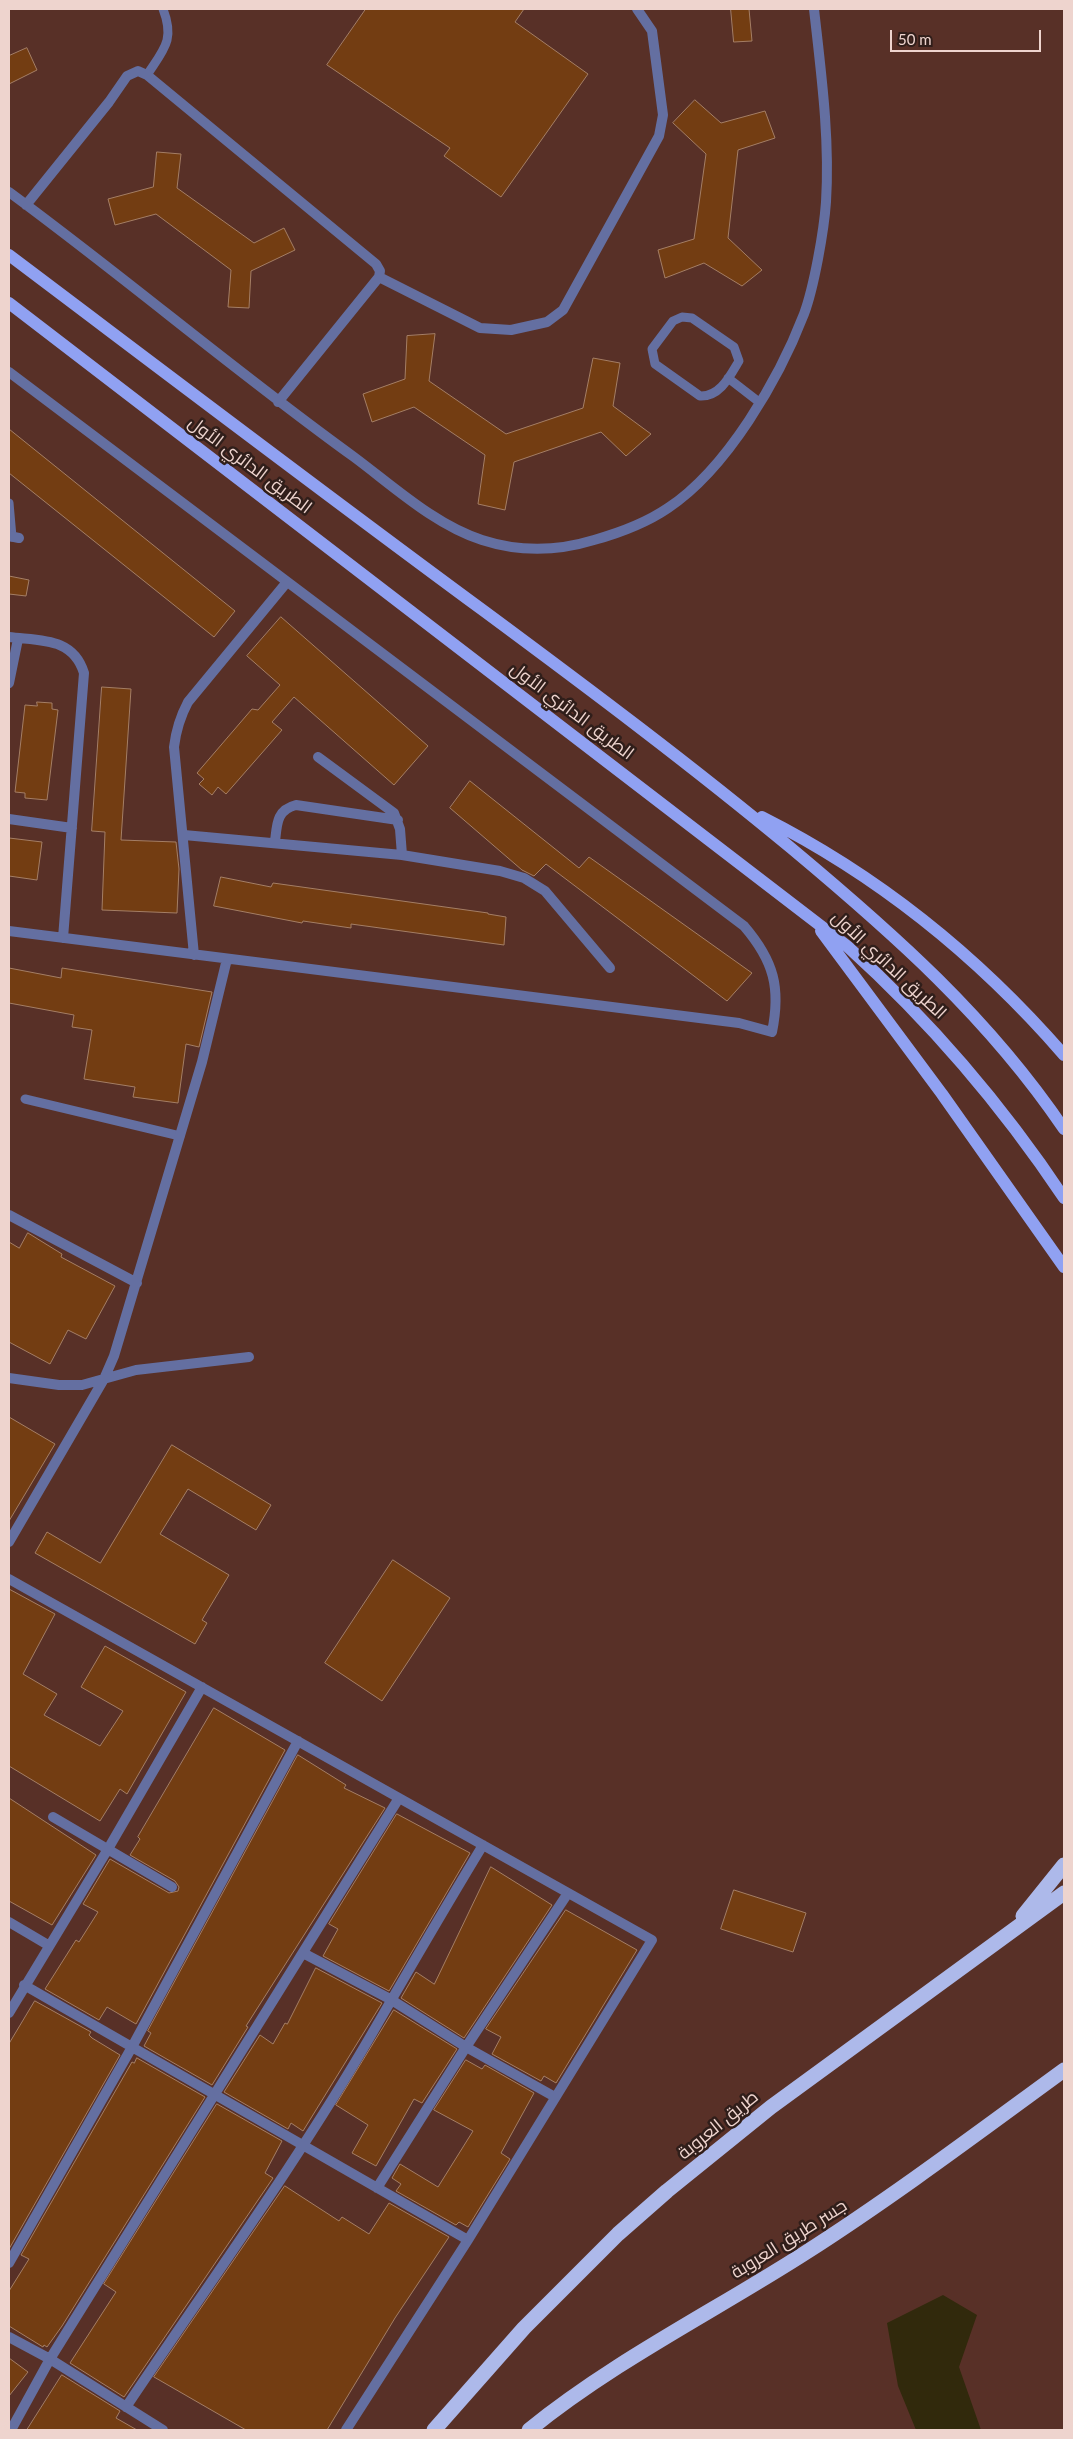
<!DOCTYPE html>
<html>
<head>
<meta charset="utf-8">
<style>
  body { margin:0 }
  #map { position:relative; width:1073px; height:2439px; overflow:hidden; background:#583027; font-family:Lato,sans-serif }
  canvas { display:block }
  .frame { position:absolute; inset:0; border:10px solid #eed4ce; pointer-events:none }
  .scale { position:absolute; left:890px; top:30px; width:151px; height:22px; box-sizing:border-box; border:2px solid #eed4ce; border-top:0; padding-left:6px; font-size:15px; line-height:18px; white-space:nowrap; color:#eed4ce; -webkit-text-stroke:4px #301e1a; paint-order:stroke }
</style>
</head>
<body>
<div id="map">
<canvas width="1073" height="2439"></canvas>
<div class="frame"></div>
<div class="scale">50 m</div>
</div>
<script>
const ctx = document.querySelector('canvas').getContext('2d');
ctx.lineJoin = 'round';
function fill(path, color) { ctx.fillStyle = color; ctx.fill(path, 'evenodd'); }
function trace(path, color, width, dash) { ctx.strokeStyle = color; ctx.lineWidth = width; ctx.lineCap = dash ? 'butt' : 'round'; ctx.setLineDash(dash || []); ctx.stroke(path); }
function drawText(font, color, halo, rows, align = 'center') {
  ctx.font = font + ' Lato,Cairo,sans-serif'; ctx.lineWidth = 5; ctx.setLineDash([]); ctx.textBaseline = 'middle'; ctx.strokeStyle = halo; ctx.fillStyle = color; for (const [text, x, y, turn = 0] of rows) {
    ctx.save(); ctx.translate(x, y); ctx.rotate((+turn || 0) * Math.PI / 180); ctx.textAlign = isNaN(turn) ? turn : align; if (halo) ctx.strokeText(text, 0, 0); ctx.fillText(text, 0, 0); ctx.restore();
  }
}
const water = new Path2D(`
  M943 2295 977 2315 959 2367 981 2430H916L898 2386 887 2323Z`);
const building = new Path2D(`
  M366 9H524L515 22 588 74 501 197 444 156 450 148 327 65Z
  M731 9H749L752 41 734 42Z
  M27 48 37 70 9 84V56Z
  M695 100 721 123 765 111 775 138 738 150 728 238 762 270 742 286 704 263 665 278 658 250 694 239 706 154 673 123Z
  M157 152 181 154 177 188 254 243 284 228 295 250 251 271 249 308 228 307 231 270 156 214 115 225 108 199 153 187Z
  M435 334 429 381 506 434 583 408 593 358 620 363 613 406 651 434 626 456 601 432 514 462 505 510 478 504 485 455 414 407 372 422 363 394 405 379 407 336Z
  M9 429 235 611 214 637 9 473Z
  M9 576 29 580 26 596 9 594Z
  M281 617 428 746 394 785 294 697 272 722 282 730 226 794 218 787 212 795 199 784 204 779 197 773 252 709 258 710 280 685 247 656Z
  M102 687 131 689 121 840 176 842 179 869 177 913 102 910 105 832 92 831Z
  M37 702 52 703V709L58 710 47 800 25 798V793L15 792 25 705 37 706Z
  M470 781 579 868 589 857 752 973 727 1001 546 864 534 876 522 870 450 808Z
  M9 838 42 842 37 880 9 876Z
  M221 877 271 887 273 883 488 913V914L506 917 504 945 351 924V928L303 921 302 923 214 906Z
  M9 968 61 978 62 968 212 992 199 1047 186 1044 178 1103 133 1097 135 1087 84 1079 92 1030 72 1027 74 1015 9 1003Z
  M28 1233 62 1254 61 1257 115 1286 86 1339 68 1330 50 1364 9 1342V1242L19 1248Z
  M9 1417 55 1444 9 1521Z
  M172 1445 271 1505 256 1530 188 1489 160 1534 229 1575 202 1620 207 1623 195 1644 35 1553 47 1532 100 1563Z
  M393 1560 450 1598 382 1701 325 1663Z
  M9 1589 55 1614 23 1674 57 1694 44 1715 100 1746 123 1711 81 1687 105 1646 186 1692 127 1794 120 1789 100 1821 9 1766Z
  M214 1708 285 1750 136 2024 107 2007 99 2020 45 1989 76 1940 79 1942 98 1912 83 1904 110 1859 169 1893 178 1891 179 1887 175 1881 130 1855 140 1839 138 1837Z
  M298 1755 346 1785 344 1788 385 1808 246 2026 248 2027 212 2085 144 2046 151 2033 148 2031Z
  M9 1798 96 1855 52 1925 9 1901Z
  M397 1814 470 1853 389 1991 323 1956 338 1929 329 1924Z
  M491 1867 552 1905 464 2038 401 1998 416 1972 434 1984Z
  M734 1890 806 1913 793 1952 721 1929Z
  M566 1910 637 1950 556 2083 544 2076 541 2081 492 2054 501 2037 486 2029Z
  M316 1968 382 2003 303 2131 291 2123 288 2129 224 2092 260 2035 273 2044 285 2023 287 2024Z
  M35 2001 91 2032 89 2035 92 2038 120 2055 9 2249V2044Z
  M394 2010 457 2049 422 2103 414 2099 376 2166 352 2153 368 2125 336 2105Z
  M137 2058 205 2097 62 2326 47 2347 44 2345 43 2347 9 2326V2291L29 2259 21 2255 132 2062 134 2063Z
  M466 2060 482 2069 485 2065 534 2093 501 2153 510 2159 468 2227 459 2222 456 2225 396 2191 401 2184 392 2178 400 2164 438 2187 473 2131 434 2110Z
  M217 2104 282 2141 265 2173 273 2178 124 2397 70 2363 116 2292 104 2284Z
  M285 2186 339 2221 342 2217 369 2234 389 2203 449 2237 395 2318 327 2430H246L154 2377Z
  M9 2358 28 2372 9 2396Z
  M62 2375 120 2411 116 2418 137 2430H27Z`);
const lane = new Path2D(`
  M147 75C164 49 175 40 163 9
  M682 317 692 318 734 347 739 361C730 376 720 397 700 396L655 364 652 349 673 321Z
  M728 378 759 402
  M9 503 12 537
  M25 1099 180 1136`);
const street = new Path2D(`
  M9 192C126 278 236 372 354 457 393 486 435 525 482 540 519 552 558 551 594 540 619 533 646 523 668 508 727 469 779 379 804 314 814 287 824 231 826 202 830 138 821 72 814 9
  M26 205 109 102 127 76 138 71 147 75 376 264 380 271 379 277 278 402
  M379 277 480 328 511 330 547 322 563 310 659 136 663 115 652 31 637 9
  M9 372 744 926C774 961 781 988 772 1032L739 1023 9 931
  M9 536 19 538
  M9 637C40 641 73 637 84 673L63 938
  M9 683 18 639
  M318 757 394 813 400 829 402 855
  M9 819 72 828
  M184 835 402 855 500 871 524 878 545 891 610 968
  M275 842C277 825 276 810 296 805L398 820
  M194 955 174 747C176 730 180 717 188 702L287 582
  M9 1215 137 1283
  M9 1378 59 1385H82L136 1370 249 1357
  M9 1542 104 1379 114 1356 202 1062 227 959
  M9 1579 652 1940 468 2240 346 2430
  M53 1817 172 1887
  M9 1922 48 1945
  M303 1953 390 1999 466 2047 555 2097
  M24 1985 468 2240
  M9 2013 108 1849 202 1687
  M377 2188 466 2047 568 1893
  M9 2263 132 2047 298 1741
  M9 2337 50 2359 163 2430
  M126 2407C207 2286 296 2164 370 2037 407 1973 444 1909 483 1845
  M11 2430 50 2359 399 1798`);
const primary = new Path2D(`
  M9 255C167 374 325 494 484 611 588 688 691 765 791 848 894 934 988 1017 1064 1129
  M9 303 847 946C930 1021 1002 1105 1064 1198
  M762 817C879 876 978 956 1064 1055
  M821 931 942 1094 1064 1267`);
const highway = new Path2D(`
  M1023 1916 1064 1865
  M434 2430 524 2328 618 2234 667 2191 771 2107 1064 1893
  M529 2430C614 2361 713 2312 805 2253 894 2196 979 2132 1064 2070`);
const streetNames = [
  ["الطريق الدائري الأول",250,465,37],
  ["الطريق الدائري الأول",572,711,37],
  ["الطريق الدائري الأول",889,965,43],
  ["طريق العروبة",718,2125,-39],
  ["جسر طريق العروبة",789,2239,-32]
];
fill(water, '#31290c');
fill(building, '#733d12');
trace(building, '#a47e65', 1);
trace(lane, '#646fa1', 9);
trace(street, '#646fa1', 10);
trace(primary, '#90a1f2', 12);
trace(highway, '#adb9ea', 15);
drawText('18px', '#eed4ce', '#301e1a', streetNames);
</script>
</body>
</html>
